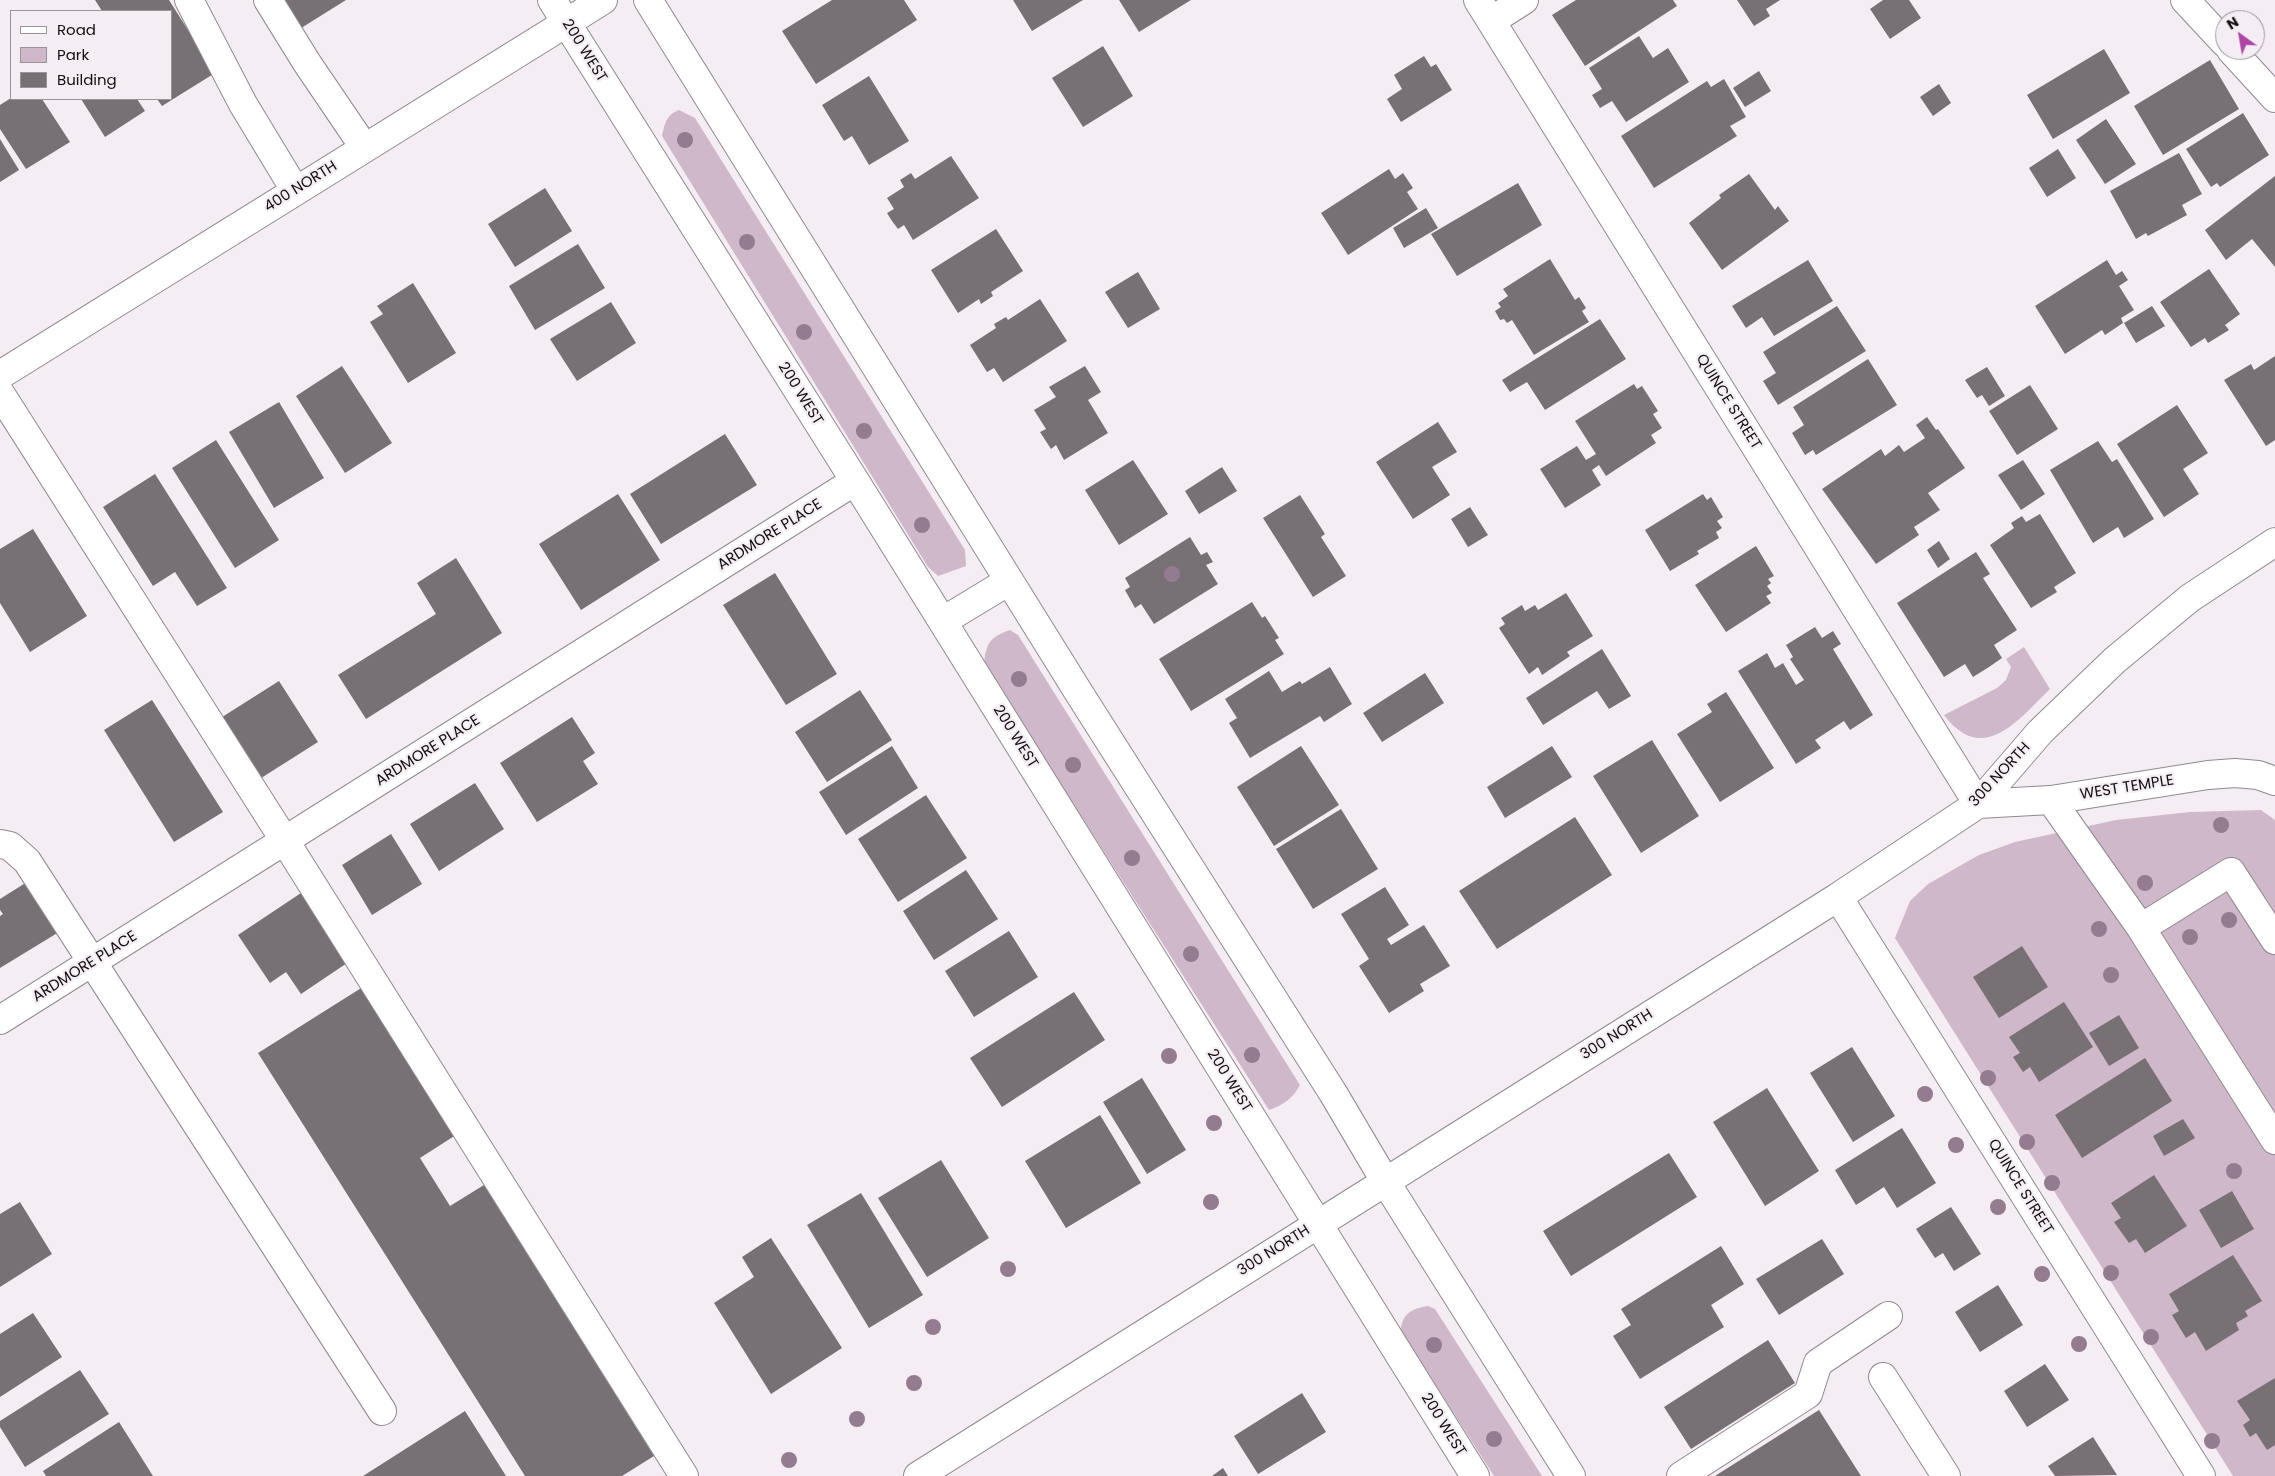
<!DOCTYPE html>
<html>
<head>
<meta charset="utf-8">
<style>
  body { margin:0 }
  #map { position:relative; width:2275px; height:1476px; overflow:hidden; background:#f5edf4; font-family:Poppins,sans-serif }
  canvas { display:block }
  .legend { position:absolute; left:10px; top:10px; width:162px; height:90px; box-sizing:border-box; background:#f5edf4; border:1px solid #9a9499; margin:0; padding:6px 9px; list-style:none; font-size:15px; color:#110e10 }
  .legend li { display:flex; align-items:center; gap:10px; height:25px }
  .legend b { width:25px; border:1px solid #9a9499 }
  .north { position:absolute; left:2215px; top:10px; width:50px; height:50px; box-sizing:border-box; background:#f5edf4; border:1px solid #9a9499; border-radius:50%; rotate:328deg; font-size:14px; font-weight:700; line-height:20px; text-align:center; color:#110e10 }
  .north::after { content:''; display:block; margin:auto; width:18px; height:22px; background:#b145a5; clip-path:polygon(50% 0,100% 100%,50% 72%,0 100%) }
</style>
</head>
<body>
<div id="map">
<canvas width="2275" height="1476"></canvas>
<ul class="legend">
<li><b style="height:6px;background:#fff"></b>Road</li>
<li><b style="height:14px;background:#cfb8ca"></b>Park</li>
<li><b style="height:14px;background:#777075"></b>Building</li>
</ul>
<div class="north">N</div>
</div>
<script>
const ctx = document.querySelector('canvas').getContext('2d');
ctx.lineJoin = 'round';
function fill(path, color) { ctx.fillStyle = color; ctx.fill(path, 'evenodd'); }
function trace(path, color, width, dash) { ctx.strokeStyle = color; ctx.lineWidth = width; ctx.lineCap = dash ? 'butt' : 'round'; ctx.setLineDash(dash || []); ctx.stroke(path); }
function drawText(font, color, halo, rows, align = 'center') {
  ctx.font = font + ' Poppins,sans-serif'; ctx.lineWidth = 4.5; ctx.setLineDash([]); ctx.textBaseline = 'middle'; ctx.strokeStyle = halo; ctx.fillStyle = color; for (const [text, x, y, turn = 0] of rows) {
    ctx.save(); ctx.translate(x, y); ctx.rotate((+turn || 0) * Math.PI / 180); ctx.textAlign = isNaN(turn) ? turn : align; if (halo) ctx.strokeText(text, 0, 0); ctx.fillText(text, 0, 0); ctx.restore();
  }
}
const green = new Path2D(`
  M679 110 695 118 965 550 966 566 938 576 928 567 662 136C665 123 666 115 679 110Z
  M1010 630 1018 635 1300 1085C1293 1098 1284 1105 1269 1110L984 664C986 643 990 637 1010 630Z
  M2024 647 2050 689C2019 719 1983 767 1944 715L1997 688 2006 680 2011 667 2006 659Z
  M2261 810 2275 820V1476H2233L1895 938 1910 901 1928 884 1979 855 2015 842 2116 820 2190 812Z
  M1428 1306 1435 1309 1542 1476H1494L1401 1331C1401 1315 1412 1308 1428 1306Z`);
const building = new Path2D(`
  M95 0H169L215 73 162 106 157 99H171V11H102Z
  M279 0H346L298 30Z
  M832 0H904L917 20 816 84 782 31Z
  M1013 0H1083L1032 31Z
  M1119 0H1191L1139 32Z
  M1576 0H1673L1677 6 1585 66 1552 15Z
  M1737 0H1780L1766 9 1770 16 1754 26Z
  M1883 0H1909L1921 18 1890 39 1870 9Z
  M1639 36 1653 58 1668 48 1689 82 1626 122 1612 101 1600 108 1592 95 1602 89 1589 68Z
  M1103 46 1133 96 1083 127 1052 78Z
  M2104 49 2130 93 2053 139 2027 95Z
  M1424 56 1431 67 1436 64 1452 90 1401 122 1387 99 1402 89 1394 75Z
  M2210 60 2239 109 2163 155 2134 106Z
  M1759 71 1771 91 1745 107 1733 88Z
  M869 76 909 141 869 165 852 136 844 141 822 105Z
  M1724 79 1746 117 1730 126 1737 136 1654 188 1621 136 1707 81 1711 87Z
  M1939 84 1951 103 1933 116 1920 97Z
  M11 98 42 99 70 142 26 169 0 129V105Z
  M81 99H137L145 111 105 137Z
  M2243 113 2269 155 2220 187 2217 183 2211 187 2186 149Z
  M2106 119 2136 164 2105 184 2076 140Z
  M0 139 19 170 0 182Z
  M2058 149 2076 178 2047 197 2029 168Z
  M2179 153 2202 194 2182 205 2187 215 2148 236 2146 233 2136 239 2110 191Z
  M951 156 979 198 913 240 904 225 898 229 892 221 887 213 894 209 887 198 904 187 900 180 911 173 915 179Z
  M1389 169 1395 179 1403 173 1413 188 1407 192 1418 209 1348 255 1321 213Z
  M1749 174 1775 210 1778 206 1789 221 1722 270 1689 223 1721 198 1719 195Z
  M2275 176V267L2252 239 2226 260 2205 230Z
  M1518 183 1542 225 1457 276 1431 234Z
  M545 188 572 231 515 267 488 224Z
  M1426 208 1438 228 1404 248 1393 228Z
  M996 229 1023 271 991 292 993 296 981 304 979 299 958 313 931 270Z
  M578 244 605 288 535 330 509 286Z
  M1550 259 1575 300 1579 297 1586 308 1582 311 1589 322 1534 355 1512 320 1507 323 1504 319 1500 320 1495 311 1501 307 1498 303 1508 296 1503 289Z
  M1808 260 1833 301 1774 336 1762 317 1746 328 1732 306Z
  M2107 260 2116 275 2122 271 2128 280 2119 286 2134 310 2121 318 2123 323 2105 335 2102 330 2065 354 2035 306Z
  M2209 269 2240 314 2225 325 2229 330 2208 343 2205 338 2191 347 2160 302Z
  M1138 272 1160 309 1128 328 1105 292Z
  M413 283 456 353 408 383 370 322 383 314 377 306Z
  M1040 299 1067 341 1003 382 994 368 987 372 970 345 996 328 994 324 1006 317 1008 320Z
  M611 302 636 343 577 381 550 339Z
  M1837 306 1866 351 1778 405 1763 381 1776 373 1763 352Z
  M2152 306 2165 326 2136 343 2124 323Z
  M1600 319 1626 359 1545 410 1527 382 1510 392 1502 380Z
  M2275 356V440L2266 446 2224 380 2251 364 2254 370Z
  M1868 359 1897 405 1816 455 1813 450 1805 455 1792 433 1804 425 1793 407Z
  M342 366 392 443 345 473 296 396Z
  M1085 366 1101 392 1088 400 1108 433 1064 460 1056 445 1051 449 1040 432 1046 429 1034 410 1056 397 1049 387Z
  M1987 367 2005 396 1989 406 1982 395 1977 398 1965 380Z
  M1634 384 1637 389 1642 386 1658 411 1653 414 1662 428 1651 435 1656 443 1606 476 1599 465 1592 470 1601 485 1565 508 1540 469 1577 446 1586 460 1596 454 1575 421Z
  M2030 385 2058 429 2017 455 1989 411Z
  M279 402 324 478 274 508 229 432Z
  M2177 405 2208 453 2183 469 2199 494 2164 517 2117 444Z
  M1927 417 1936 430 1938 429 1965 468 1928 493 1940 510 1914 527 1919 535 1876 564 1822 489 1881 449 1885 456 1899 445 1904 452 1925 438 1916 425Z
  M1438 422 1457 452 1432 467 1450 495 1413 519 1376 462Z
  M725 434 757 485 661 544 630 494Z
  M216 440 279 540 235 568 172 468Z
  M2098 441 2112 462 2117 459 2154 519 2124 538 2118 527 2093 543 2050 470Z
  M1133 460 1168 514 1119 545 1085 490Z
  M2023 460 2045 494 2021 510 1998 475Z
  M1222 467 1237 491 1199 514 1185 491Z
  M155 474 227 588 197 606 175 572 153 586 103 507Z
  M618 494 660 560 581 610 539 544Z
  M1703 494 1707 500 1711 497 1723 517 1717 521 1722 528 1716 532 1719 538 1697 551 1699 554 1670 571 1645 530Z
  M1300 495 1325 534 1321 537 1346 576 1313 597 1263 518Z
  M1470 507 1488 535 1468 547 1451 519Z
  M2040 514 2076 573 2054 587 2057 592 2031 608 1990 545 2014 528 2011 523 2022 516 2026 522Z
  M33 529 87 616 30 652 0 603V549Z
  M1190 537 1201 555 1207 552 1213 562 1206 565 1218 584 1154 624 1141 604 1135 608 1125 590 1130 587 1125 578Z
  M1939 541 1950 559 1938 568 1927 550Z
  M1756 546 1774 576 1768 579 1771 583 1767 586 1772 593 1766 596 1771 603 1726 632 1695 585Z
  M1976 552 1990 574 1983 578 2017 630 1994 645 2002 658 1989 667 1973 677 1965 664 1944 677 1897 603Z
  M456 558 502 633 366 719 338 675 436 614 417 583Z
  M775 573 837 674 786 705 723 605Z
  M1566 593 1593 636 1567 652 1570 656 1542 675 1538 667 1529 674 1499 628 1505 624 1501 618 1522 605 1525 611 1535 605 1538 610Z
  M1252 602 1262 618 1265 616 1279 638 1275 640 1284 654 1191 711 1159 659Z
  M1815 627 1822 638 1833 631 1841 644 1833 649 1873 715 1850 730 1844 721 1815 740 1821 748 1796 764 1738 671 1767 653 1775 668 1783 663 1796 685 1804 680 1790 659 1793 657 1786 645Z
  M1602 649 1631 696 1609 709 1597 691 1543 725 1526 698Z
  M1330 667 1352 704 1324 722 1320 716 1250 758 1229 723 1237 718 1225 699 1269 671 1282 692 1300 681 1302 684Z
  M1425 673 1444 703 1382 742 1363 713Z
  M279 681 318 742 258 780 219 719Z
  M860 690 892 740 827 782 795 732Z
  M1726 692 1774 768 1720 802 1677 734 1712 712 1707 704Z
  M152 700 223 812 174 842 104 730Z
  M572 717 595 753 583 761 598 784 537 822 500 763Z
  M1652 740 1699 816 1641 853 1593 776Z
  M892 746 918 788 846 835 819 792Z
  M1301 746 1339 805 1274 846 1237 787Z
  M1552 746 1572 777 1505 818 1487 787Z
  M475 783 504 829 439 871 410 824Z
  M926 795 967 858 898 902 858 839Z
  M1341 809 1378 869 1313 909 1276 849Z
  M1575 817 1612 875 1497 949 1459 891Z
  M391 834 422 884 372 915 342 865Z
  M966 870 998 919 934 960 903 911Z
  M27 882 59 932 0 968V916L3 914 0 910V899Z
  M1385 887 1409 925 1387 939 1391 945 1424 925 1450 966 1420 984 1424 991 1389 1013 1359 966 1369 959 1341 914Z
  M307 889 353 959 301 994 286 972 270 983 238 935Z
  M1009 931 1038 977 974 1017 945 971Z
  M2022 946 2048 987 1999 1018 1973 977Z
  M366 985 459 1133 420 1158 450 1206 484 1185 654 1456 622 1476H525L258 1053Z
  M1074 992 1105 1040 1002 1107 970 1058Z
  M2064 1002 2093 1047 2039 1082 2030 1067 2023 1072 2013 1057 2020 1053 2009 1037Z
  M2119 1015 2139 1048 2109 1066 2089 1033Z
  M1852 1047 1895 1116 1853 1142 1810 1073Z
  M2145 1058 2172 1101 2082 1158 2055 1115Z
  M1142 1078 1186 1150 1147 1174 1103 1102Z
  M1767 1088 1819 1171 1765 1206 1713 1122Z
  M1100 1115 1141 1183 1066 1228 1025 1161Z
  M2183 1119 2195 1138 2164 1156 2153 1136Z
  M1902 1128 1936 1183 1897 1208 1884 1187 1856 1205 1835 1170Z
  M1669 1153 1697 1197 1571 1276 1543 1231Z
  M941 1160 989 1238 927 1277 878 1198Z
  M2154 1175 2187 1226 2145 1253 2136 1239 2129 1243 2114 1222 2121 1218 2111 1203Z
  M2232 1191 2254 1229 2221 1248 2199 1210Z
  M861 1193 923 1295 869 1328 807 1225Z
  M20 1202 52 1254 0 1287V1214Z
  M1951 1207 1981 1254 1954 1271 1943 1253 1935 1258 1916 1229Z
  M771 1238 842 1348 771 1394 714 1303 754 1277 742 1257Z
  M1822 1239 1844 1274 1779 1315 1756 1279Z
  M1721 1246 1744 1284 1711 1305 1724 1327 1640 1379 1613 1336 1631 1325 1621 1309Z
  M2233 1255 2262 1301 2245 1311 2248 1316 2236 1323 2239 1330 2206 1351 2195 1332 2186 1338 2172 1315 2179 1311 2169 1294Z
  M1998 1285 2023 1325 1980 1352 1955 1312Z
  M33 1313 62 1357 0 1397V1334Z
  M1768 1340 1795 1383 1691 1449 1664 1407Z
  M2045 1364 2069 1400 2027 1427 2004 1391Z
  M80 1370 109 1414 25 1467 0 1427V1421Z
  M2275 1378V1445L2267 1450 2256 1433 2250 1437 2243 1425 2250 1420 2237 1401Z
  M1302 1393 1326 1432 1258 1474 1234 1436Z
  M1819 1410 1861 1476H1715Z
  M465 1411 506 1476H363Z
  M119 1422 153 1476H46L43 1471Z
  M2093 1437 2117 1475 2055 1476 2048 1466Z
  M1223 1468 1228 1476H1212Z`);
const minor = new Path2D(`
  M189 0 243 104 295 190
  M268 0 307 63 364 147
  M552 0 855 481 1475 1476
  M648 0 1079 693 1333 1093 1385 1181 1571 1476
  M1478 0 1978 804
  M2185 0 2225 43
  M1491 21 1524 0
  M2231 50 2275 98
  M0 375 603 0
  M0 393 285 841 684 1476
  M943 621 1009 581
  M2051 800 2141 928 2275 1140
  M1978 804 2051 800 2208 775 2235 773 2258 775 2275 781
  M0 844 10 846 27 861 382 1411
  M1838 897 2201 1476
  M2141 928 2231 872 2275 940
  M0 1020 855 481
  M1883 1377 1946 1476
  M918 1476 1838 897 1978 804 2040 732 2115 660 2190 598 2275 542
  M1681 1476 1808 1394 1818 1363 1888 1316`);
const trees = [
  [685,140],
  [747,242],
  [804,332],
  [864,431],
  [922,525],
  [1172,574],
  [1019,679],
  [1073,765],
  [2221,825],
  [1132,858],
  [2145,883],
  [2229,920],
  [2099,929],
  [2190,937],
  [1191,954],
  [2111,975],
  [1252,1055],
  [1169,1056],
  [1988,1078],
  [1925,1094],
  [1214,1123],
  [2027,1142],
  [1956,1145],
  [2234,1171],
  [2052,1183],
  [1211,1202],
  [1998,1207],
  [1008,1269],
  [2111,1273],
  [2042,1274],
  [933,1327],
  [2151,1337],
  [2079,1344],
  [1434,1345],
  [914,1383],
  [857,1419],
  [1494,1439],
  [2212,1441],
  [789,1460]
];
const streetNames = [
  ["200 WEST",584,51,58],
  ["400 NORTH",301,187,-32],
  ["200 WEST",800,394,58],
  ["QUINCE STREET",1728,402,58],
  ["ARDMORE PLACE",770,535,-32],
  ["200 WEST",1015,737,58],
  ["ARDMORE PLACE",428,751,-32],
  ["300 NORTH",2000,775,-47],
  ["WEST TEMPLE",2127,788,-9],
  ["ARDMORE PLACE",85,967,-32],
  ["300 NORTH",1617,1035,-32],
  ["200 WEST",1229,1081,58],
  ["QUINCE STREET",2020,1187,58],
  ["300 NORTH",1274,1251,-32],
  ["200 WEST",1443,1425,58]
];
fill(green, '#cfb8ca');
fill(building, '#777075');
trace(minor, '#90898e', 30);
trace(minor, '#fff', 28);
ctx.fillStyle = '#937b90';
for (const [x, y] of trees) { ctx.beginPath(); ctx.arc(x, y, 8, 0, 2 * Math.PI); ctx.fill(); }
drawText('15px', '#110e10', '#f5edf4', streetNames);
</script>
</body>
</html>
